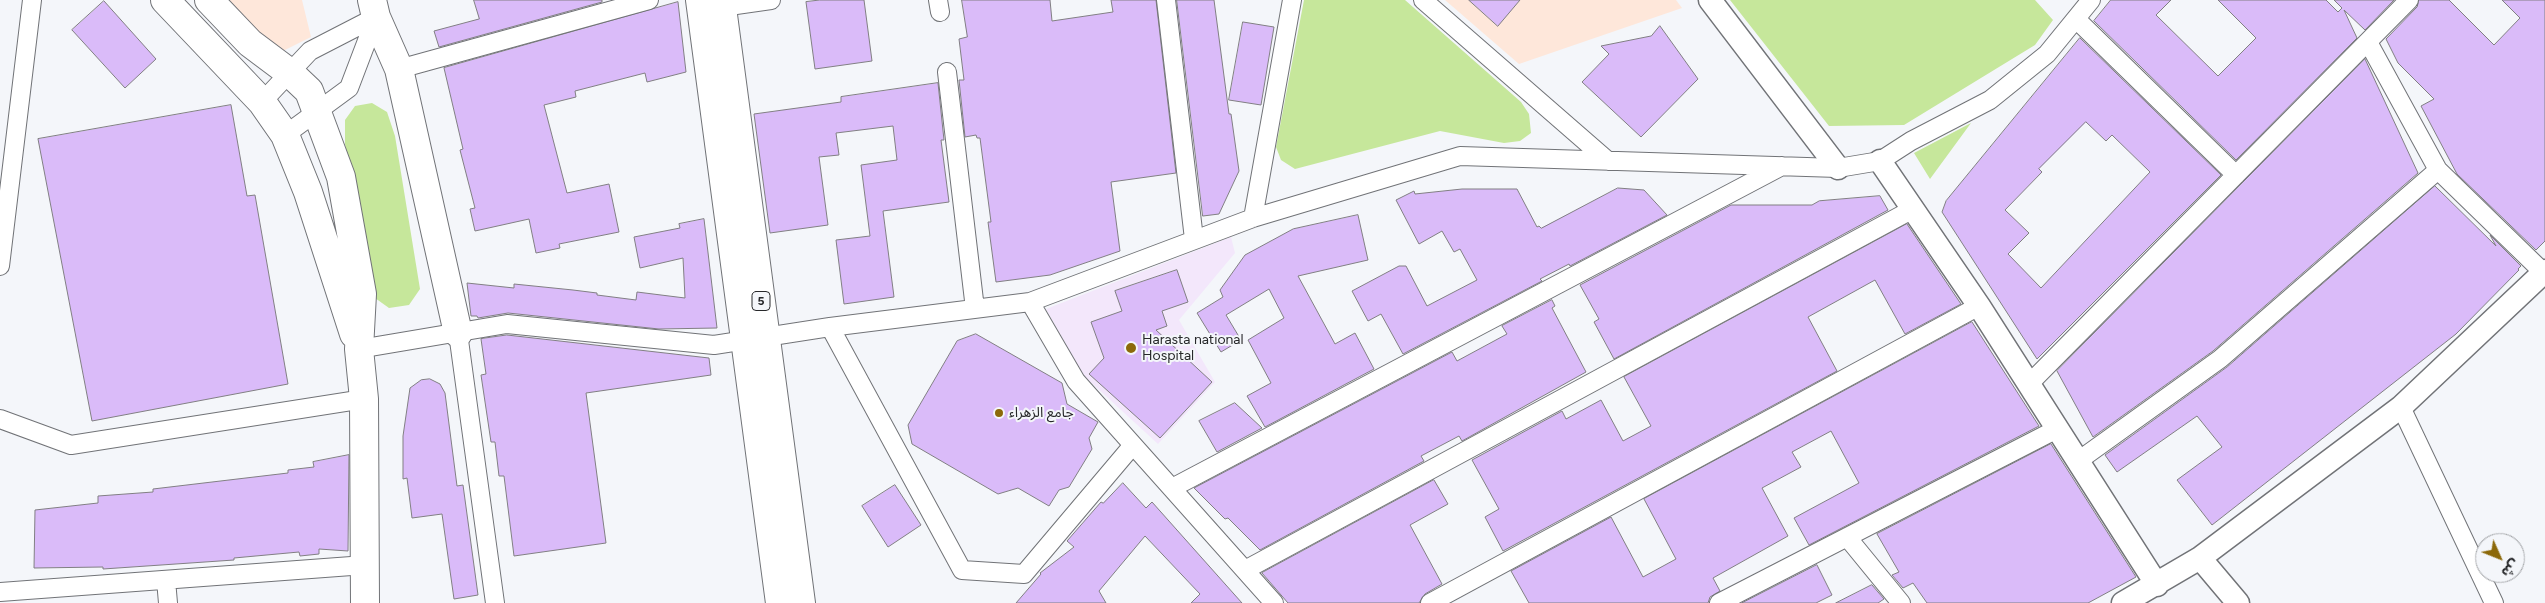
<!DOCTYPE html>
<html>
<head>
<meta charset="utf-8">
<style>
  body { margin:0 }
  #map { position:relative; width:2545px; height:603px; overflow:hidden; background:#f4f6fa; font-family:Figtree,"Noto Sans Arabic",sans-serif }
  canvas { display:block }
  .north { position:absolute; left:2475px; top:533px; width:50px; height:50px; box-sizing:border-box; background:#f4f6fa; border:1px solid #a2a4a7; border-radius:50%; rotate:134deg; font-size:14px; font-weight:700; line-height:20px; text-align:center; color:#27282a }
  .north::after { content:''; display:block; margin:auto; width:18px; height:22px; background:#8c690a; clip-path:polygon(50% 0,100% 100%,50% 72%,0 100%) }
</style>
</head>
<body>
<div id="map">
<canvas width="2545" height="603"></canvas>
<div class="north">ش</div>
</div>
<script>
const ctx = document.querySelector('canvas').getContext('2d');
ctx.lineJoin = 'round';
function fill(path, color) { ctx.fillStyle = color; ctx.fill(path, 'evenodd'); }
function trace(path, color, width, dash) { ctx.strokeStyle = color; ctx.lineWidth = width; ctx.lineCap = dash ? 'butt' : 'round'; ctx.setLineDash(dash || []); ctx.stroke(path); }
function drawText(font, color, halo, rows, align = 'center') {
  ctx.font = font + ' Figtree,"Noto Sans Arabic",sans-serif'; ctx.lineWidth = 4; ctx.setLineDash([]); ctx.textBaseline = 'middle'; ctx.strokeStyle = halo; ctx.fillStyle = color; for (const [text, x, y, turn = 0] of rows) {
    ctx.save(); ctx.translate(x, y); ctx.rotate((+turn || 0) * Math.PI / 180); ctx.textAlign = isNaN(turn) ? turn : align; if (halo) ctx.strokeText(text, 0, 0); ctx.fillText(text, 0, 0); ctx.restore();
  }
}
const education = new Path2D(`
  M222 0H302L311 37 277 54Z
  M1445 0H1676L1682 8 1519 64Z`);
const medical = new Path2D(`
  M1231 237 1235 253 1179 320 1215 382 1158 444 1084 376 1046 309Z`);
const green = new Path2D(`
  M1304 0H1405L1521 102 1529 114 1531 133 1520 141 1504 143 1440 131 1295 169 1281 160 1276 147Z
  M1730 0H2035L2053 20 2035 45 1904 125 1829 126Z
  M372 103 387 112 395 136 420 289 409 305 389 308 375 298 345 144V120L355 106Z
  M1971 123 1930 179 1914 153Z`);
const building = new Path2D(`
  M474 0H602V2L439 47 434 31 479 19Z
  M820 0H864L872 61 815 69 806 2Z
  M962 0H1050L1052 21 1113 12 1111 0H1156L1176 173 1111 182 1120 251 1050 275 996 282 988 222H991L980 138H977L976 135 965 137 959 80H964L959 39 967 37Z
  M1177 0H1214L1229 114H1231L1239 171 1219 214 1203 216Z
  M1469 0H1520L1498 26Z
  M2111 0H2171L2156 15 2218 76 2256 38 2218 0H2326L2338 12 2342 8 2334 0H2394L2365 30 2344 10 2357 38 2236 160 2094 21Z
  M2419 0H2449L2494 45 2520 18 2502 0H2545V241L2536 250 2457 174 2421 106 2434 99 2398 63 2386 39 2417 7Z
  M104 1 156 59 125 88 72 30Z
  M678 2 686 72 647 82 645 73 575 91 576 97 544 105 567 193 609 184 619 232 559 244 560 248 536 253 529 219 475 231 470 209 475 208 460 150 463 149 444 68Z
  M1243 22 1274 27 1261 105 1229 100Z
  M1660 26 1698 79 1641 137 1582 82 1609 54 1601 46 1651 36Z
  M2080 38 2221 175 2037 359 1942 212 1946 201ZM2086 122 2106 141 2112 135 2150 172 2041 288 2008 254 2029 233 2005 210 2042 172 2039 169Z
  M2365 59 2418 173 2213 351 2093 437 2057 371Z
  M938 83 944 140H941L949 202 883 211 894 297 844 304 836 240 870 236 861 165 897 160 893 126 836 133 839 155 819 157 828 225 770 233 754 114 841 102V97Z
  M231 105 247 196 255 195 288 384 92 421 38 139Z
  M2435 186 2496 246 2490 235 2521 266 2518 269 2519 270 2456 334 2212 525 2177 480 2222 447 2197 416 2117 472 2105 455 2227 367Z
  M1618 188 1644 190 1667 215 1570 266 1569 264 1540 279 1542 281 1403 354 1381 314 1368 321 1352 291 1399 266H1406L1427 306 1477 280 1460 249 1454 252 1442 231 1419 244 1396 200 1414 191 1415 194 1462 189H1517L1537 227 1539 226 1541 228Z
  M1880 196 1888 210 1614 359 1594 322 1599 319 1580 285 1731 205H1812L1819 201Z
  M1358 215 1368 260 1298 276 1335 344 1355 333 1374 369 1265 427 1247 396 1271 383 1248 340 1284 318 1269 289 1226 315 1241 340 1221 352 1197 313 1223 297 1220 290 1245 255 1293 229Z
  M704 219 717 328 659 329 508 313 478 318 477 316H471L467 283 514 288V284L573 290 597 293V295L636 300 637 292 685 298 683 258 640 268 634 237 680 228 679 224Z
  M1907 224 1961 304 1905 334 1875 280 1808 317 1837 371 1503 551 1485 517 1499 509 1472 460 1562 411 1566 419 1601 400 1623 441 1651 426 1624 377Z
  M1177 270 1188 302 1162 311 1167 326 1156 330 1212 382 1160 438 1089 374 1104 358 1091 322 1122 311 1115 291Z
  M1552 300 1555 306 1552 308 1586 372 1462 441 1459 436 1421 456 1424 461 1260 550 1228 518 1225 519 1194 488 1452 352 1457 361 1507 334 1502 326Z
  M1972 322 2039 426 1809 545 1794 518 1859 483 1831 431 1792 452 1801 467 1762 488 1788 536 1713 578 1720 591 1710 597 1708 603H1529L1511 571 1611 517 1643 577 1676 559 1644 499Z
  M976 334 1062 383 1067 404 1098 422 1089 438 1092 449 1069 487 1059 490 1049 506 1018 488 998 494 912 444 908 425 957 341Z
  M507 335 709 358 711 375 586 393 606 543 514 556 504 476H499L495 442H491L481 375 486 374 481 339Z
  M430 379 440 384 445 393 457 486 463 485 478 595 454 599 442 514 412 518 407 478 403 479V436L410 388 421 380Z
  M1235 403 1262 428 1217 452 1199 421Z
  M2051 444 2136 577 2088 603H1927L1913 583 1903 588 1892 575 1899 572 1877 534Z
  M349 455 348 551 319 549V554L300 556 299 552 234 558V560L103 569V567L34 568 35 510 98 503V496L153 492V489L288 473V470L314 467 313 462Z
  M1434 480 1448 504 1410 525 1442 584 1425 594 1419 603H1288L1262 573Z
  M1123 483 1146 508 1152 502 1242 603H1191L1200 594 1145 536 1099 591 1106 603H1016L1041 574 1040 573 1074 547 1067 541 1101 502 1103 503Z
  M895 485 921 525 888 547 862 506Z
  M1817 565 1832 595 1816 603H1742Z
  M1872 585 1884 599 1878 603H1836Z`);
const minor = new Path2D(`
  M938 0 940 12
  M1166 0 1194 239
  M1423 0 1608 161
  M722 7 771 0
  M2076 19 2236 175
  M2368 42 2438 170 2545 274
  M399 69 649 0
  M947 72 975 309
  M262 102 310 51 376 17 349 88 285 135
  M1253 218 1292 0
  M0 266 32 0
  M1030 302 1076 381 1274 603
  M830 327 962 570 1024 574 1133 445
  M458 333 495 603
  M359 349 507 324 714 345 830 327 1030 302 1253 218 1460 156 1838 168 1880 161 1911 141 1990 100 2047 54 2091 0
  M2029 384 2409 0
  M2401 407 2494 603
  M0 419 71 445 364 399
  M2078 461 2220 359 2438 170
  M1172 488 1782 166
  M1847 537 1901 603
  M1245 570 1913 209
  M166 580 168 603
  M0 592 365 565
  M1430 603 1979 306
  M1719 603 2057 429`);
const tertiary = new Path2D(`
  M1710 0 1838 168
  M1880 161 1979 306 2157 585
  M2200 558 2238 603
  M2123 603 2200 558 2401 407 2545 271`);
const primary = new Path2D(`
  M165 0 262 102 285 135 308 192 354 334
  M209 0 250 43 290 73 309 91 341 177 362 294 359 349 364 399 365 603
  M372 0 376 17 399 69 458 333
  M700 0 780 603
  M721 0 801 603`);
const markers = [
  [1131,348,6,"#8c690a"],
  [999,413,5,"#8c690a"]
];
const shields = [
  [761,301,18]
];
const shieldNames = [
  ["5",761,301]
];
const poiNames = [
  ["Harasta national",1142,340],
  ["Hospital",1142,356],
  ["جامع الزهراء",1009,413]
];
fill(education, '#fee7da');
fill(medical, '#f3e7fb');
fill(green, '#c6e79b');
fill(building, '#dabbf9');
trace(building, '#817f83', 1);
trace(minor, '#717377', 20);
trace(tertiary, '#717377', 25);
trace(primary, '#717377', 30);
trace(minor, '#fff', 18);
trace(tertiary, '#fff', 22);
trace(primary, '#fff', 28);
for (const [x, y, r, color] of markers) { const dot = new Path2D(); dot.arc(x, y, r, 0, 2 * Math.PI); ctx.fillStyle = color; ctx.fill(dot); trace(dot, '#f4f6fa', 2); }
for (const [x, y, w] of shields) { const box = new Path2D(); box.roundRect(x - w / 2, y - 9.5, w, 19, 4); ctx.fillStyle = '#f4f6fa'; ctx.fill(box); trace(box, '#27282a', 1); }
drawText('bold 12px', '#27282a', null, shieldNames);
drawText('14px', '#27282a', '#f4f6fa', poiNames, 'left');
</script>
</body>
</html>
